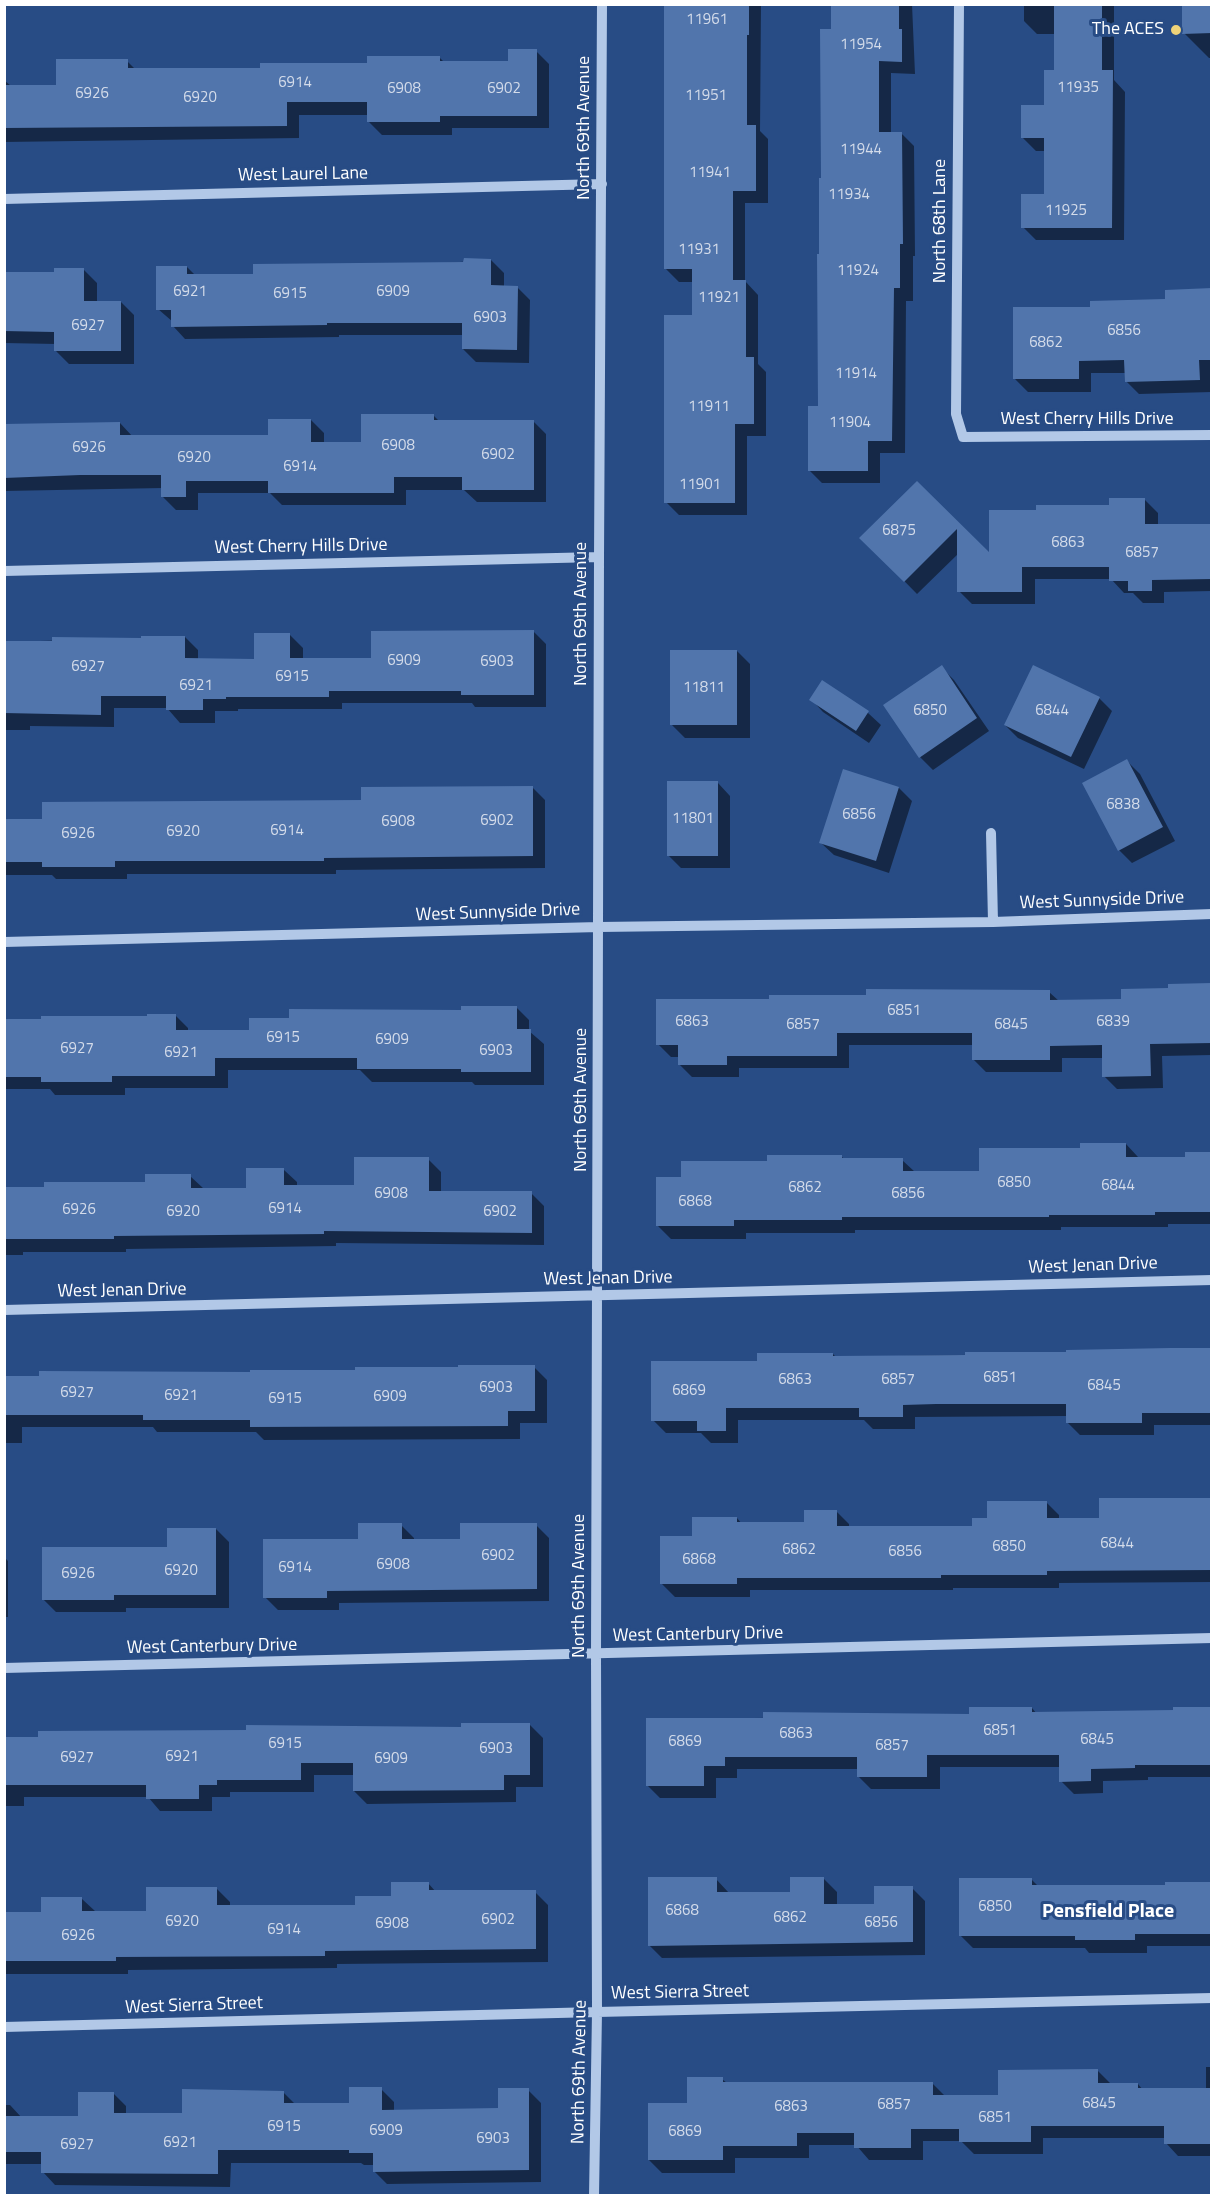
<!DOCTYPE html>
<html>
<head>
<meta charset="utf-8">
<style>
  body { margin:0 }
  #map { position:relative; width:1216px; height:2200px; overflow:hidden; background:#284c85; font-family:"Titillium Web",sans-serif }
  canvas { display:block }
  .frame { position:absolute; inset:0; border:6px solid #fff; pointer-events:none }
</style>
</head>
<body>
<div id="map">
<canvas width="1216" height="2200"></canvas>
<div class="frame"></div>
</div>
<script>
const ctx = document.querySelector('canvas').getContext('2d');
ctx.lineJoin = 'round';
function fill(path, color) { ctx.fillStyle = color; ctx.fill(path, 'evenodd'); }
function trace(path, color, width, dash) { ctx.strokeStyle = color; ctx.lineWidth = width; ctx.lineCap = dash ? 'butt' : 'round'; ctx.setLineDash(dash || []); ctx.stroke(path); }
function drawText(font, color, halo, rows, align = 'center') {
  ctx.font = font + ' "Titillium Web",sans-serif'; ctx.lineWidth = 6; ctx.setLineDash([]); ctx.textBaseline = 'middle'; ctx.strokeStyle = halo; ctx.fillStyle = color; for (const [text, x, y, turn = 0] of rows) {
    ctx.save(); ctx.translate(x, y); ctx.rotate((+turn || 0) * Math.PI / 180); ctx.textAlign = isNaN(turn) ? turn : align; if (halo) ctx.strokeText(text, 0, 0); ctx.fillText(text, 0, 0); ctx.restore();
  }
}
const shadow = new Path2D(`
  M666 4H761L760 131 768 139V203H745V281L758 295V364L766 372V436H747V515H679L666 502 694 317V282H679L666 269Z
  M833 4H912L915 74 891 73V133H901L914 146 915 256H913V301H906L905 453H880V483H822L809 470 819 408 820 255Z
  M1024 4H1114V80L1125 92 1124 240H1036L1023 227 1045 195V151H1036L1023 138 1045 107 1055 72V34H1037L1024 21Z
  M1212 4V58H1209L1184 33Z
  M536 51 549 64V128H452V135H382L369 122V115H299V138L4 142V80L11 86H58L127 61 136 70H261L369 64 439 57 445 63H510Z
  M491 260 504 273V287H517L530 300 529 363 476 362 463 349 464 335H339V337L185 339 173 326V322L158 309 187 267 195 275H255Z
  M84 270 97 283V302H121L134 315V364H69L56 351V344L4 343V273L56 274Z
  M1212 290V392L1139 394 1126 381V373H1091V392H1028L1015 379 1092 309 1167 300Z
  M434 416 439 421H533L546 434V502H477L464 490H406V505H282L270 493H198V510H176L163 497V488L4 491V426L120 423 133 437H269L311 420 324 433V443H363Z
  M917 483 990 556 1037 511 1111 507 1145 500 1158 513V526L1212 527V591L1164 592V603H1143L1133 593H1124L1111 579H1035V604H972L959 591V553L917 594 862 538Z
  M533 631 546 644V707H475L472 703H342V709H238V711H215V723H180L167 708H114V727L30 726V730H4V642L185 637 198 650V660L256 661 290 635 303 648V659H372Z
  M737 651 750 664V738H685L672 725Z
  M941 667 954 680 989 731 933 770 920 757Z
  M823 682 868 713 881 725 869 743 823 712 811 699Z
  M1099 698 1112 711 1084 769 1018 738 1005 725Z
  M1127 761 1140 774 1175 841 1132 863 1119 850Z
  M844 771 899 788 912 801 889 873 834 855 821 843Z
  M718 783 730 796V868H681L668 855Z
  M532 787 545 800V868L336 870V874H127V879H56L52 875H4V821H43L362 802Z
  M1212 985V1055L1162 1056 1163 1088 1117 1089 1104 1076V1058H1062V1072H986L973 1059V1045H849V1068H739V1077H692L679 1064V1057H671L658 1044 770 1001 1049 992 1059 1001H1123L1169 989Z
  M516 1007 529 1020V1031L544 1044V1085H475L472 1082H372L360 1070H228V1088H125V1095H55L50 1089H4V1021L175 1015 188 1028V1032H250Z
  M1126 1144 1138 1157 1187 1159 1212 1153V1224H1168V1227H1061V1230H855V1233H746V1239H671L658 1226 683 1179 769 1162 842 1157 845 1160H902L915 1172H980L1082 1150Z
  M428 1159 441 1172V1193H531L544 1206V1245L336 1243V1246L126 1249V1252H23V1255H4V1188H46L146 1183 190 1176 203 1188 248 1190 284 1170 297 1182V1186H355Z
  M1212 1351V1425H1154V1435H1080L1067 1422V1416L915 1417V1429H873L864 1420H738V1443H711L701 1433H666L653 1420 759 1362 833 1354 836 1357Z
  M534 1367 547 1380V1423H520V1439L264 1440 256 1432H157L153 1427H22V1443H4V1378Z
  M1212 1499V1582L1059 1583V1588H953V1590H750V1597H675L662 1584 693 1537 737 1518 742 1524H806L836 1511 849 1524V1527H973L988 1519 1046 1502 1059 1515V1519H1101Z
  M401 1525 414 1538V1540H461L536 1525 549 1538V1601L339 1603V1610H278L265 1597 360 1540Z
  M216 1529 229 1542V1608H126V1612H56L43 1599Z
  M4 1557 8 1561V1617H4Z
  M1032 1708 1037 1714 1175 1711 1212 1708V1777H1148V1780L1103 1781V1793L1074 1794 1061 1781V1767H940V1789H871L858 1776V1769H737V1778H716V1798H660L647 1785V1719L970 1716Z
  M530 1725 543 1738V1787H516V1802L367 1804 354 1791V1775H314V1792H230V1797H212V1811H160L148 1797H24V1806H4V1738L463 1728Z
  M716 1879 729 1893H791L824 1879 837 1892V1905H876L912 1888 925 1901V1955L662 1958 649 1945Z
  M1032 1880 1038 1886H1167L1212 1883V1946H1147V1953H1089L1085 1948H973L960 1935Z
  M428 1883 436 1892H535L548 1905V1962L337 1964V1968L128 1970V1974H4V1914H43L82 1899 95 1911 148 1913 217 1889 230 1902V1907H356L392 1898Z
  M1206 2067H1212V2156H1178L1166 2143V2138H1043V2154H974L961 2141H923V2160H869L856 2145H809V2158H735V2173H662L649 2160 688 2104 722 2079 727 2083H932L946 2097H999L1098 2071 1111 2084H1138L1143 2090H1206Z
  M381 2089 394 2102V2111L499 2110 528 2090 541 2103V2182L387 2184 374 2171V2165H364L361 2163H231L230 2187 55 2185 43 2172V2164H4V2105H10L22 2118H79L113 2093 126 2106V2115H183L283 2092 295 2104H351Z`);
const building = new Path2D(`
  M664 4H749V35H747V125H756V191H733V280H746V357H754V424H735V503H664V315H692V269H664Z
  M831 4H899V29H902V62L879 61V132H902L903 244H900V288H894L892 441H868V471H808V406H818L817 254H819V178H821L820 29H831Z
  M1054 4H1102V70H1113L1112 228H1021V194H1044V138H1021V105H1044V70H1054Z
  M1182 4H1212V33L1182 34Z
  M508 49H537V116H440V122H367V102H287V126L4 128V85H56V59H128V68H260V63H367V56H440V61H508Z
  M464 258 491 259V285L518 286 517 350 462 349V323H327V325L171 327V310H156V266H187V274H253V264L463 262Z
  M54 268H84V301H121V351H54V332L4 331V272H54Z
  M1212 288V360H1199L1200 380 1125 382 1124 360 1079 361V379H1013V307H1090V301L1165 299V290Z
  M361 414H434V420H534V490H462V477H394V493H268V481H186V497H161V475H80L4 478V424L120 422V435H268V419H311V442H361Z
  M917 481 989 552V510H1036V505H1109V498H1145V524H1212V579L1152 580V591H1128V581H1109V567H1022V592H957V529L904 582 859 538Z
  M534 630V695H461V691H329V697H226V699H203V710H166V696H101V715L4 713V641H52V637L141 638V636H185V658L254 659V633H290V658H371V631Z
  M670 650H737V725H670Z
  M942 665 977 718 919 758 883 705Z
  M1033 665 1100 697 1071 757 1004 725Z
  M822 680 869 711 856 731 809 700Z
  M1127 759 1163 827 1118 851 1082 783Z
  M843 769 899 787 876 861 819 843Z
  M667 781H718V856H667Z
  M533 786V856L324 858V861H115V867H42V862H4V819H42V802L361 800V787Z
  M1212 983V1043L1150 1044 1151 1076 1102 1077V1045L1050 1046V1060H972V1033H837V1056H727V1065H678V1045H656V999H769V995H866V989L1050 990V1000L1121 999V989L1168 988V984Z
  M461 1006H517V1029H531V1072H461V1069H357V1058H215V1076H112V1082H41V1077H4V1019H41V1016H147V1014H176V1030H249V1018H289V1009L461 1010Z
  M1080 1143H1126V1157H1185V1152H1212V1212H1155V1215H1049V1217H842V1220H734V1226H656V1177H681V1161H767V1155H842V1158H903V1171H979V1148H1080Z
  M354 1157H429V1191H532V1233L324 1231V1234L114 1236V1239H4V1187H44V1182H145V1174H191V1188H246V1168H284V1185H354Z
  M1170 1348H1212V1413H1142V1423H1066V1404H936L903 1405V1417H859V1408H726V1431H697V1421H651V1361H757V1353H833V1356L965 1355V1352H1066V1350Z
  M458 1365H535V1411H508V1426L250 1427V1420H143V1415H4V1376H39V1371L250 1372V1370H355V1367H458Z
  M1099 1498H1212V1570L1047 1571V1575H941V1578H737V1584H660V1536H692V1517H737V1522H804V1510H837V1526H972V1518H987V1501H1047V1518H1099Z
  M358 1523H402V1539H460V1523H537V1589L327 1591V1598H263V1539H358Z
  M167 1528H216V1595H114V1600H42V1547H167Z
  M969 1707H1032V1712L1173 1710V1707H1212V1765H1135V1768L1091 1769V1781L1059 1782V1755H927V1777H857V1757H725V1766H704V1786H646V1718H763V1712L969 1714Z
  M461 1723H530V1775H504V1790L353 1791V1763H301V1780H217V1785H199V1799H146V1785H4V1737H38V1731L246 1730V1725L461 1727Z
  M648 1877H717V1892H790V1877H824V1904H874V1886H913V1942L648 1946Z
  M959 1878H1032V1885H1165V1882H1212V1934H1135V1940H1075V1936H959Z
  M391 1882H429V1890H536V1949L325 1951V1956L116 1957V1961H4V1912H41V1897H82V1911H146V1887H217V1905H355V1896H391Z
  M1098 2069V2083H1138V2088H1212V2144H1164V2126H1031V2142H959V2129H911V2148H854V2133H797V2146H723V2160H648V2103H687V2077H723V2082H933V2095H998V2070Z
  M349 2087H382V2110L498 2108V2088H529V2170L373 2172V2153H349V2150H218V2174L41 2173V2152H4V2116H78V2092H114V2113H182V2089L284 2091V2103H349Z`);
const minor = new Path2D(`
  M959 4 956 414 963 437 1212 435
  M4 199 602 184
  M4 571 599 557
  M991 833 993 922
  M4 942 599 927 993 922 1212 914
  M4 1310 1212 1280
  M4 1668 1212 1638
  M4 2027 597 2012 1212 1998
  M594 2196 597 2012 596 1654 599 557 602 4`);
const markers = [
  [1176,30,6,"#efd379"]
];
const numberNames = [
  ["11961",707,20],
  ["11954",861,45],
  ["6914",295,83],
  ["11935",1078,88],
  ["6908",404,89],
  ["6902",504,89],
  ["6926",92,94],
  ["11951",706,96],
  ["6920",200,98],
  ["11944",861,150],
  ["11941",710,173],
  ["11934",849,195],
  ["11925",1066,211],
  ["11931",699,250],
  ["11924",858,271],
  ["6921",190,292],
  ["6909",393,292],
  ["6915",290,294],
  ["11921",719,298],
  ["6903",490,318],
  ["6927",88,326],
  ["6856",1124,331],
  ["6862",1046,343],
  ["11914",856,374],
  ["11911",709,407],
  ["11904",850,423],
  ["6908",398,446],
  ["6926",89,448],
  ["6902",498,455],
  ["6920",194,458],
  ["6914",300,467],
  ["11901",700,485],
  ["6875",899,531],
  ["6863",1068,543],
  ["6857",1142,553],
  ["6909",404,661],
  ["6903",497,662],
  ["6927",88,667],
  ["6915",292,677],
  ["6921",196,686],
  ["11811",704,688],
  ["6850",930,711],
  ["6844",1052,711],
  ["6838",1123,805],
  ["6856",859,815],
  ["11801",693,819],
  ["6902",497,821],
  ["6908",398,822],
  ["6914",287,831],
  ["6920",183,832],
  ["6926",78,834],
  ["6851",904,1011],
  ["6863",692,1022],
  ["6839",1113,1022],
  ["6857",803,1025],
  ["6845",1011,1025],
  ["6915",283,1038],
  ["6909",392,1040],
  ["6927",77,1049],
  ["6903",496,1051],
  ["6921",181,1053],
  ["6850",1014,1183],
  ["6844",1118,1186],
  ["6862",805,1188],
  ["6908",391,1194],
  ["6856",908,1194],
  ["6868",695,1202],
  ["6914",285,1209],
  ["6926",79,1210],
  ["6920",183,1212],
  ["6902",500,1212],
  ["6851",1000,1378],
  ["6863",795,1380],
  ["6857",898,1380],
  ["6845",1104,1386],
  ["6903",496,1388],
  ["6869",689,1391],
  ["6927",77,1393],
  ["6921",181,1396],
  ["6909",390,1397],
  ["6915",285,1399],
  ["6844",1117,1544],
  ["6850",1009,1547],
  ["6862",799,1550],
  ["6856",905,1552],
  ["6902",498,1556],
  ["6868",699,1560],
  ["6908",393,1565],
  ["6914",295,1568],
  ["6920",181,1571],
  ["6926",78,1574],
  ["6851",1000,1731],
  ["6863",796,1734],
  ["6845",1097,1740],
  ["6869",685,1742],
  ["6915",285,1744],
  ["6857",892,1746],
  ["6903",496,1749],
  ["6921",182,1757],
  ["6927",77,1758],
  ["6909",391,1759],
  ["6850",995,1907],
  ["6868",682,1911],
  ["6862",790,1918],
  ["6902",498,1920],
  ["6920",182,1922],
  ["6856",881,1923],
  ["6908",392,1924],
  ["6914",284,1930],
  ["6926",78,1936],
  ["6845",1099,2104],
  ["6857",894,2105],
  ["6863",791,2107],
  ["6851",995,2118],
  ["6915",284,2127],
  ["6909",386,2131],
  ["6869",685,2132],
  ["6903",493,2139],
  ["6921",180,2143],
  ["6927",77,2145]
];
const poiNames = [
  ["The ACES",1164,30]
];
const streetNames = [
  ["North 69th Avenue",585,128,-90],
  ["West Laurel Lane",303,175,-1],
  ["North 68th Lane",941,221,-90],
  ["West Cherry Hills Drive",1087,420],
  ["West Cherry Hills Drive",301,547,-1],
  ["North 69th Avenue",582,614,-90],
  ["West Sunnyside Drive",1102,901,-2],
  ["West Sunnyside Drive",498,913,-2],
  ["North 69th Avenue",582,1100,-90],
  ["West Jenan Drive",1093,1266,-2],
  ["West Jenan Drive",608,1279,-1],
  ["West Jenan Drive",122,1291,-1],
  ["North 69th Avenue",580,1586,-90],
  ["West Canterbury Drive",698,1635,-1],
  ["West Canterbury Drive",212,1647,-1],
  ["West Sierra Street",680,1993,-1],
  ["West Sierra Street",194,2006,-2],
  ["North 69th Avenue",580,2072,-89]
];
const neighbourhoodNames = [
  ["Pensfield Place",1108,1912]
];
fill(shadow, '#0007');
fill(building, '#5175ac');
trace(minor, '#b2c8e7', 10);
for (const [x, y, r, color] of markers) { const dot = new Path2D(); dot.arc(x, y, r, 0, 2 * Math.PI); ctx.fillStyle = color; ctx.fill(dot); trace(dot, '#284c85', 2); }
drawText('15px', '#d4dcea', null, numberNames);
drawText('18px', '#fff', '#284c85', poiNames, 'right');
drawText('18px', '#fff', '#284c85', streetNames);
drawText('bold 20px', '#fff', '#284c85', neighbourhoodNames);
</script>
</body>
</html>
